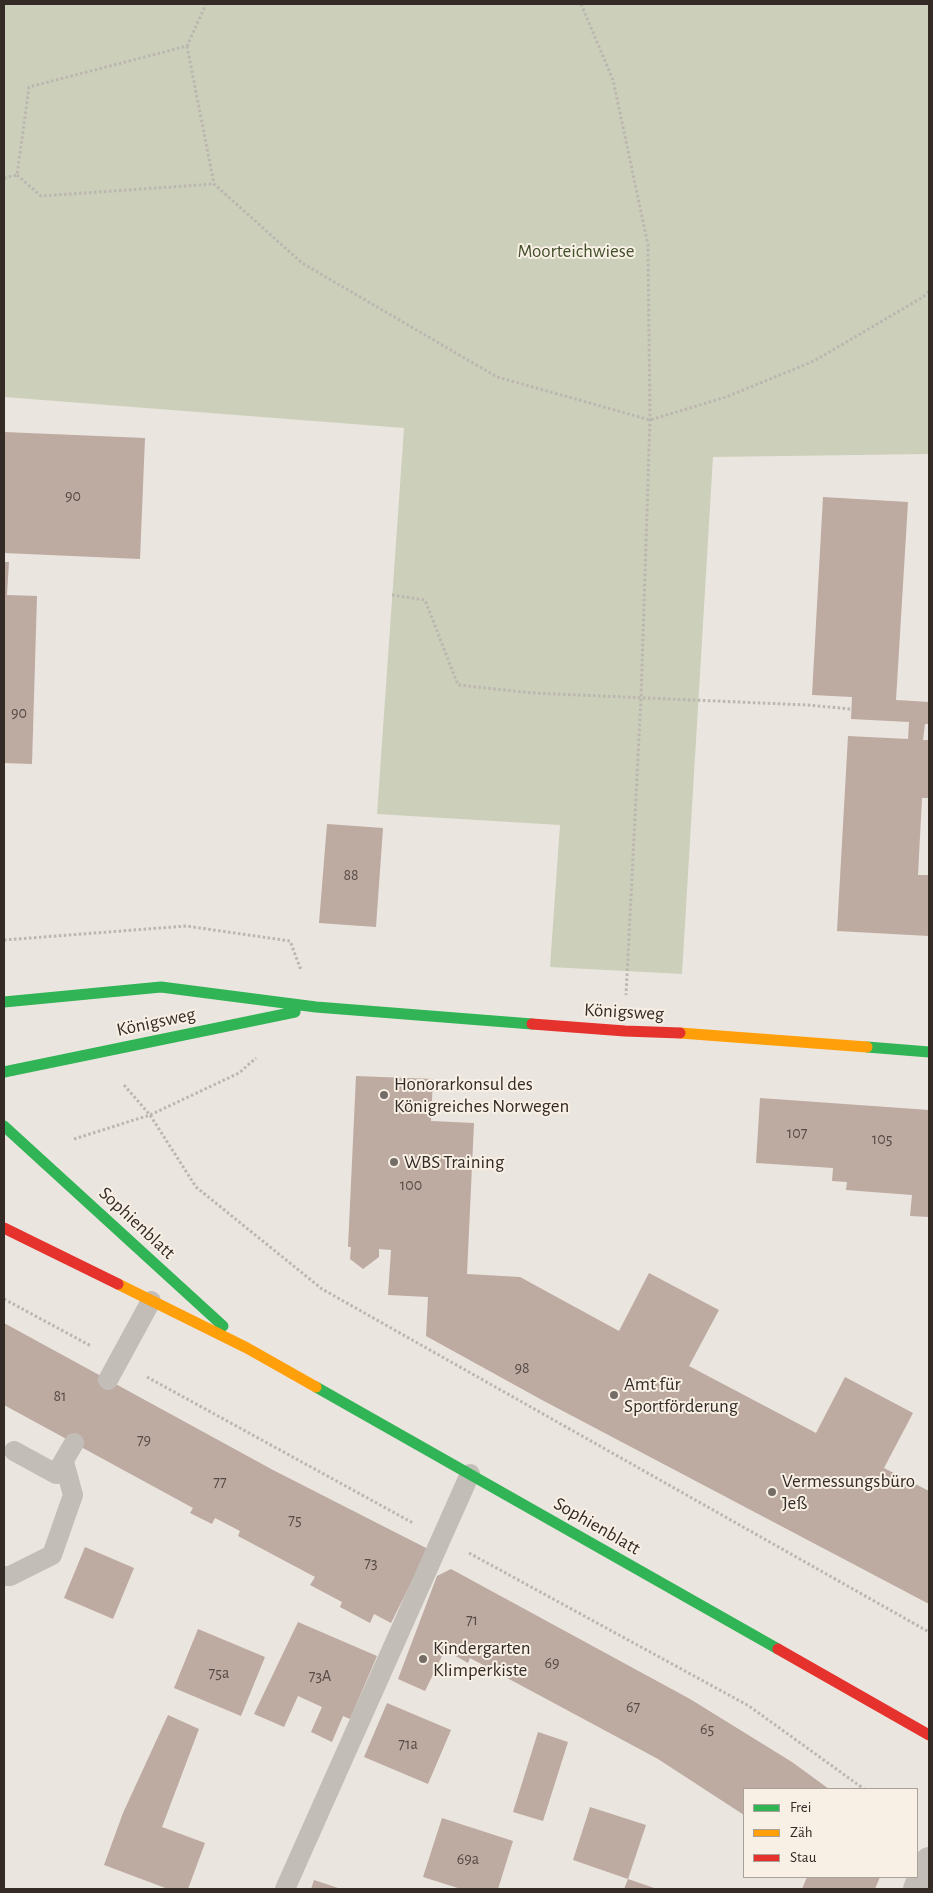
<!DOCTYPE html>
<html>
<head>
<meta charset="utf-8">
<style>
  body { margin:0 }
  #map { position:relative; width:933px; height:1893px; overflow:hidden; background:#ebe5df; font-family:"Alegreya Sans",sans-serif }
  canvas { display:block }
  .frame { position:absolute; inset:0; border:5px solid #342b27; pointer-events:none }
  .legend { position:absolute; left:743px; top:1788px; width:175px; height:90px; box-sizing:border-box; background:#f8f0e5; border:1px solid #aaa199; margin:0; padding:6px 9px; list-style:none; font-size:15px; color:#342b27 }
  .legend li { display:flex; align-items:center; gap:10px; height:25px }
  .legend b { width:25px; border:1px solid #aaa199 }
</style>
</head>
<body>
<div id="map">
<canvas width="933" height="1893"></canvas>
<div class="frame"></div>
<ul class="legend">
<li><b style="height:6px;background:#30b455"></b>Frei</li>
<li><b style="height:6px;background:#ff9f0a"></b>Zäh</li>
<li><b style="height:6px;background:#e5322d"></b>Stau</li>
</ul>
</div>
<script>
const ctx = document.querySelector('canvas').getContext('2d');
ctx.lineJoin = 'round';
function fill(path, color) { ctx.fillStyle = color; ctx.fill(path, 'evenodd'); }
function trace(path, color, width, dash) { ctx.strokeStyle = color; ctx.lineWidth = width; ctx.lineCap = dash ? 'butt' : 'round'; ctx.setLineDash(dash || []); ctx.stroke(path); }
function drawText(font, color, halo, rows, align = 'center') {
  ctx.font = font + ' "Alegreya Sans",sans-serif'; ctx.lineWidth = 4; ctx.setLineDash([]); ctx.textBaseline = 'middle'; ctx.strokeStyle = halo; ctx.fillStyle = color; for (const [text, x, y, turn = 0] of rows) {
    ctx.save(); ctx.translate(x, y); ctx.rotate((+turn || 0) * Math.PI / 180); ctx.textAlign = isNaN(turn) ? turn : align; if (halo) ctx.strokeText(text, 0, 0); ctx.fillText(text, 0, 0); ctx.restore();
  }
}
const green = new Path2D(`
  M4 4H929V454L713 457 682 974 550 967 560 825 377 814 404 428 4 397Z`);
const building = new Path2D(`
  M4 432 145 438 140 559 4 553Z
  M823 497 908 502 896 700 929 702V724H925L923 740H929V798H922L918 875H929V936L837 931 848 736 908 739 909 722 851 719 852 697 812 695Z
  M4 562H9L7 595 37 596 32 764 4 763Z
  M327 824 383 828 376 927 319 923Z
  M356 1076 433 1079 431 1121 474 1123 467 1274 520 1277 619 1331 649 1273 719 1310 689 1366 816 1433 845 1377 913 1413 884 1468 929 1491V1604L542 1400 426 1336 428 1297 388 1295 391 1250 379 1249V1257L363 1269 350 1259 351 1247H348Z
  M760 1098 929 1110V1217L910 1216 912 1195 846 1190 847 1182 832 1181 833 1168 756 1163Z
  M4 1323 273 1470 428 1549 391 1623 374 1614 370 1623 340 1607 342 1602 310 1585 315 1577 238 1536 240 1531 215 1518 212 1524 190 1513 193 1508 4 1405Z
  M85 1547 134 1568 113 1619 64 1598Z
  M451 1569 690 1699 792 1762 829 1789H744V1815L658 1759 470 1658 468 1663 445 1650 425 1691 398 1679 437 1576Z
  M298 1622 377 1656 350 1719 343 1716 332 1742 311 1732 322 1707 298 1696 284 1727 254 1714Z
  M198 1629 265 1657 241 1716 174 1688Z
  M387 1703 451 1730 428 1784 364 1757Z
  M168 1715 199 1729 162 1827 205 1843 188 1889H168L104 1865 123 1813Z
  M538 1732 568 1742 543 1821 513 1812Z
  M590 1807 646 1825 628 1879 573 1860Z
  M442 1818 513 1841 498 1889H461L423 1877Z
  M807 1877H880L875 1889H802Z
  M628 1879 657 1889H624Z
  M314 1880 341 1889H311Z`);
const path = new Path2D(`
  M581 4 613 80 648 245 650 420 641 698 626 995
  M187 46 214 184 302 263 497 377 650 420 726 397 814 361 923 297 929 291
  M17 175 41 196 214 184
  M4 178 17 175 29 87 187 46 206 4
  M392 595 425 600 458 685 533 693 807 705 851 709
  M4 940 186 926 290 941 301 970
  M124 1085 150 1115 196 1187 322 1289 929 1632
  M74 1139 150 1115 239 1073 256 1058
  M4 1299 91 1346
  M147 1377 413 1523
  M469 1553 749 1706 864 1789`);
const lane = new Path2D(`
  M108 1380 151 1301
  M14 1451 56 1474 74 1443
  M4 1576H10L52 1555 73 1495 64 1462
  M285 1889 470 1474`);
const street = new Path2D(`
  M917 1889 929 1861`);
const fast = new Path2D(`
  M4 1002 161 987 316 1007 532 1024
  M867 1047 929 1052
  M4 1072 295 1012
  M4 1126 223 1326
  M316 1387 778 1649`);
const slow = new Path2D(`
  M680 1033 867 1047
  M118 1284 247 1348 316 1387`);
const jam = new Path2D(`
  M532 1024 625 1031 680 1033
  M4 1228 118 1284
  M778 1649 929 1735`);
const markers = [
  [384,1095,5,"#746c67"],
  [394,1162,5,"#746c67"],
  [614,1395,5,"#746c67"],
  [772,1492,5,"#746c67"],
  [423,1659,5,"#746c67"]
];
const numberNames = [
  ["90",73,496],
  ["90",19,713],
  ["88",351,875],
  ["107",797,1133],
  ["105",882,1139],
  ["100",411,1185],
  ["98",522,1368],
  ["81",60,1396],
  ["79",144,1440],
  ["77",220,1482],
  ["75",295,1520],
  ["73",371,1563],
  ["71",472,1620],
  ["69",552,1663],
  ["75a",219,1673],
  ["73A",320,1676],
  ["67",633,1707],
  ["65",707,1729],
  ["71a",408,1744],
  ["69a",468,1859]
];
const parkNames = [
  ["Moorteichwiese",576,251]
];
const streetNames = [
  ["Königsweg",624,1012,3],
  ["Königsweg",156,1022,-12],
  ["Sophienblatt",137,1223,43],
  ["Sophienblatt",597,1526,30]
];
const poiNames = [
  ["Honorarkonsul des",394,1084],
  ["Königreiches Norwegen",394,1106],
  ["WBS Training",404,1162],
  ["Amt für",624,1384],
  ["Sportförderung",624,1406],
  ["Vermessungsbüro",782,1481],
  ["Jeß",782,1503],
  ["Kindergarten",433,1648],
  ["Klimperkiste",433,1670]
];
fill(green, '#ccd0ba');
fill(building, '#bdaaa1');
trace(path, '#bcb6b1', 3, [2.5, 2.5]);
trace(lane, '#c3bdb8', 20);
trace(street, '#c3bdb8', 28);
trace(fast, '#30b455', 11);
trace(slow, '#ff9f0a', 11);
trace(jam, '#e5322d', 11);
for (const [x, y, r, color] of markers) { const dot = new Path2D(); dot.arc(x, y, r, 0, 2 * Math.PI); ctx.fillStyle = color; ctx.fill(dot); trace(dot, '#f8f0e5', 2); }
drawText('16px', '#564b46', null, numberNames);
drawText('19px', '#43502c', '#f8f0e5', parkNames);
drawText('19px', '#342b27', '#f8f0e5', streetNames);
drawText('19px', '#342b27', '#f8f0e5', poiNames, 'left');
</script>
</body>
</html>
